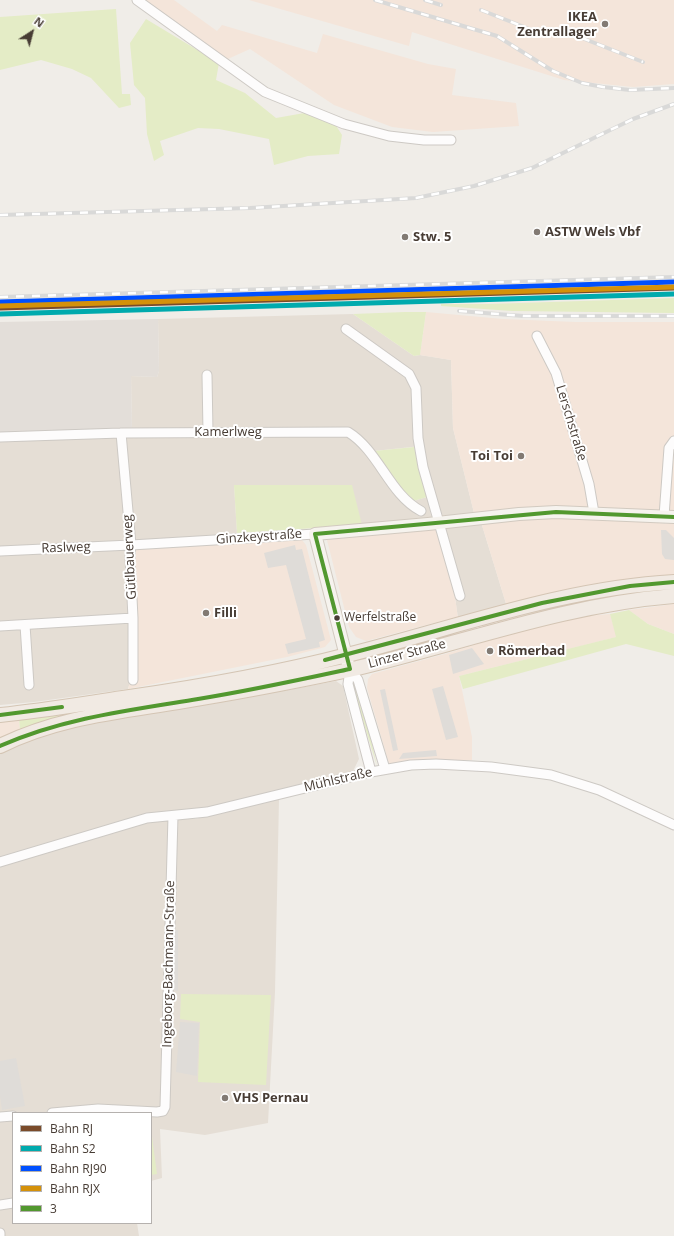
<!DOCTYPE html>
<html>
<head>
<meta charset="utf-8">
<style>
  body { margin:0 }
  #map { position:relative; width:674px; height:1236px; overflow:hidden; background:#f0ede8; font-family:"Open Sans",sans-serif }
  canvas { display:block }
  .legend { position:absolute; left:12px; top:1112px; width:140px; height:112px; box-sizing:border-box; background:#fff; border:1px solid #b5b1ae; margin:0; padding:5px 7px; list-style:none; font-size:12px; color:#473c34 }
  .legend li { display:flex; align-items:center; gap:8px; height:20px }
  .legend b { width:20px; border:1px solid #b5b1ae }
  .north { position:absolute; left:12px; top:12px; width:40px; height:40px; -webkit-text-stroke:3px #fff; paint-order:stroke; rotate:36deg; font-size:11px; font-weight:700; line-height:16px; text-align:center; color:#473c34 }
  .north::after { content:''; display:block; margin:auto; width:14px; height:18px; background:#473c34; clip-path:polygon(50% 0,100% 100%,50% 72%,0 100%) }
</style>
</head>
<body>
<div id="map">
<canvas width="674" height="1236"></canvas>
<ul class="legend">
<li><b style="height:5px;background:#7a4b2a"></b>Bahn RJ</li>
<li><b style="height:5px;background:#00aaad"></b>Bahn S2</li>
<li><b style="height:5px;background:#0050ff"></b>Bahn RJ90</li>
<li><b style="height:5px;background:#d4910a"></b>Bahn RJX</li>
<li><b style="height:5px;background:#52982f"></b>3</li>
</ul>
<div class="north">N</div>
</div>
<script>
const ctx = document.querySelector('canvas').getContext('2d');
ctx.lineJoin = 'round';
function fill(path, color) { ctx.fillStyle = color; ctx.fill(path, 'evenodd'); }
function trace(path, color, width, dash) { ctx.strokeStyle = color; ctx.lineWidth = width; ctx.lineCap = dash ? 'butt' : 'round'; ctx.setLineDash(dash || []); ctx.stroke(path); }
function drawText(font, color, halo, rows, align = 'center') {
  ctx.font = font + ' "Open Sans",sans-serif'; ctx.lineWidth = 4; ctx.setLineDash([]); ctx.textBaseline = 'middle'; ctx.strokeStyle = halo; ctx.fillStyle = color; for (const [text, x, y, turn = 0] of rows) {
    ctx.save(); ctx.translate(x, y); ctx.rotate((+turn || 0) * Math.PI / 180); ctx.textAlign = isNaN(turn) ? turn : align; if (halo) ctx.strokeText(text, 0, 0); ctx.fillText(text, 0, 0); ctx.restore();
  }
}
const residential = new Path2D(`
  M353 314 414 356 420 355 451 360 453 428 474 513 439 516 421 446 374 451 351 428 132 430 131 376 157 377 159 371 158 319Z
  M121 433 348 434 410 502 427 497 432 519 362 525 234 485 237 533 134 542Z
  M118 435 128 542 0 549V437Z
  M481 522 507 607 458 618 453 584 436 528Z
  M126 548 131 616 0 623V554Z
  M132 619 131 678 128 689 34 702 0 705V627Z
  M336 681 343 686 359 759 353 771 212 808 164 812 129 820 0 857V753L55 730 104 719 228 701Z
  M279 799 275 992 268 1123 205 1135 160 1129 162 1178 151 1181V1113H13V1223H137L139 1236H0V866L148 819H195Z`);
const commercial = new Path2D(`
  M134 0H174L217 31 222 25 317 53 323 34 428 64 456 69 452 95 516 103 519 126 433 132 392 127 334 105 250 49 219 63Z
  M249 0H674V84L633 87 564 80 412 32 409 46Z
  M426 312 503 319 576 322H674V512L605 510 567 506 517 508 474 513 453 428 451 360 420 355Z
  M564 517 674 524V577L507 607 481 522Z
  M436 528 453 584 458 618 445 620 366 641 356 637 349 627 327 540Z
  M302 540 306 545 331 640 325 647 287 657 128 689 131 678 126 548 258 543Z
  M674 604V634L648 624 629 610Z
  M610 614 617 637 459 676 472 737V760H425L389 764 367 688 368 679 372 674 445 654 526 629 587 616Z
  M19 719 20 730 0 740V721Z`);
const industrial = new Path2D(`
  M158 319 159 371 157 377 131 376 132 430 0 433V322Z`);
const green = new Path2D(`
  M116 9 122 94H130L131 105 119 108 91 78 72 69 41 60 0 70V17Z
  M146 19 219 63 216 80 245 93 276 118 310 112 335 124 342 135 339 154 308 156 274 165 269 139 219 129 198 128 160 141 164 155 154 161 147 134 145 98 134 85 130 43Z
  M674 298V313L512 311 441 306V304H488Z
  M405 312H426L420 355 414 356 353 314Z
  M414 447 427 497 410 502 374 451Z
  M234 485H352L362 525 237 533Z
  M629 610 648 624 674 634V656L626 644 463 689 459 676 616 637 610 614Z
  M353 681 371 740 377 766 351 682Z
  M129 702 20 730 19 719Z
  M181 994 271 995 266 1085 198 1082 200 1022 180 1019Z
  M151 1129 157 1174 151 1175Z`);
const parking = new Path2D(`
  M661 530H666L674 538V560L665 559 662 554Z
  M295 545 296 550 302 549 325 640 319 642 320 647 288 654 285 644 306 639 286 565 268 568 264 553Z
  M472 648 484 664 453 674 449 655Z
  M443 686 458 737 446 740 432 689Z
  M385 689 398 750 393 751 380 690Z
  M436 750 437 756 399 759 403 753Z
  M174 930H178V991L171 990Z
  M180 1022 199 1023 197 1076 176 1072Z
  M16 1058 25 1106 2 1110 0 1096V1061Z`);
const street = new Path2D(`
  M137 0 265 92 344 124 389 136 424 140H451
  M346 329 409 374 416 388 418 438 423 467 460 596
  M537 336 556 373 589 484 594 513
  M207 375 208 432
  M121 433 131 545 130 557 133 618V680
  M0 437 121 433 348 432C379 451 389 494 421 511
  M664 516 669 448 674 441
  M0 551 131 545 315 534
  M25 625 29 685
  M0 626 133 618
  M350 669 358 680 385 769
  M350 669 348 684 371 772
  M0 862 147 818 207 812 371 772 411 765 436 764 491 767 551 775 599 790 674 825
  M52 1113 98 1109 157 1112 163 1111 165 1107 173 816
  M0 1117 13 1116
  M0 1205 13 1203
  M0 1233V1236`);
const secondary = new Path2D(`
  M348 664 315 534 428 524 519 514 556 512 674 517`);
const primary = new Path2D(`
  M0 715C41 711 82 704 123 698 199 687 274 674 347 655 455 628 562 588 674 582
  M0 746C56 718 117 712 178 702 235 693 292 682 349 670 457 645 562 605 674 596`);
const rail = new Path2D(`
  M375 0 497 36 553 71 582 83 603 87 630 90 674 88
  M425 0 441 5
  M481 10 542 34
  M582 38 643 62
  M0 215 250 208 416 198 474 186 532 168 633 119 674 104
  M0 297 674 277
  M459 311 523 316H674`);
const bus1 = new Path2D(`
  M325 660 542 603 630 586 674 582
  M0 715 62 707
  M0 746C63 718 130 710 198 699 249 691 299 680 350 669L315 534 556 512 674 517`);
const rail1 = new Path2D(`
  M0 308 674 288`);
const rail2 = new Path2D(`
  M0 314 674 294`);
const rail3 = new Path2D(`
  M0 302 674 282`);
const rail4 = new Path2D(`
  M0 306 674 287`);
const markers = [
  [605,24,4,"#827a73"],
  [537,232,4,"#827a73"],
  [405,237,4,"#827a73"],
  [521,456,4,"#827a73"],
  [206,613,4,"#827a73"],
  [337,618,3.5,"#473c34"],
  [490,651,4,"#827a73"],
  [225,1098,4,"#827a73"]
];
const busNames = [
  ["Werfelstraße",344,618]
];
const poiNames = [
  ["IKEA",597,17,"right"],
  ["Zentrallager",597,32,"right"],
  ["ASTW Wels Vbf",545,232],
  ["Stw. 5",413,237],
  ["Toi Toi",513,456,"right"],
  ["Filli",214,613],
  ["Römerbad",498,651],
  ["VHS Pernau",233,1098]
];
const streetNames = [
  ["Lerschstraße",571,423,73],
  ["Kamerlweg",228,432],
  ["Ginzkeystraße",259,537,-4],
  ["Raslweg",66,548,-2],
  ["Gütlbauerweg",130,557,-93],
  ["Linzer Straße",407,654,-15],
  ["Mühlstraße",338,780,-13],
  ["Ingeborg-Bachmann-Straße",169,964,-89]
];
fill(residential, '#e5ded5');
fill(commercial, '#f4e5da');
fill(industrial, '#e3ded9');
fill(green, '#e4ecc6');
fill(parking, '#dfdcd8');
trace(street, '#cdc9c4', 11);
trace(secondary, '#d2cac0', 14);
trace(primary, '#d4c5b4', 16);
trace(street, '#fdfcfc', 9);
trace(secondary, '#f6f3ee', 12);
trace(primary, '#f1eae3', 14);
trace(rail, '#d9d9d8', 4);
trace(rail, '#fff', 2.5, [8]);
trace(bus1, '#52982f', 4);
trace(rail1, '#7a4b2a', 5);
trace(rail2, '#00aaad', 5);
trace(rail3, '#0050ff', 5);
trace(rail4, '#d4910a', 5);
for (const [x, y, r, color] of markers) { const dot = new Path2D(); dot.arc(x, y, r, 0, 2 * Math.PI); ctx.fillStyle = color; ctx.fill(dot); trace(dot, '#fff', 1.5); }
drawText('12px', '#473c34', '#fff', busNames, 'left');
drawText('bold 13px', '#473c34', '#fff', poiNames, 'left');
drawText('13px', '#473c34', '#fff', streetNames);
</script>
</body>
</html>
